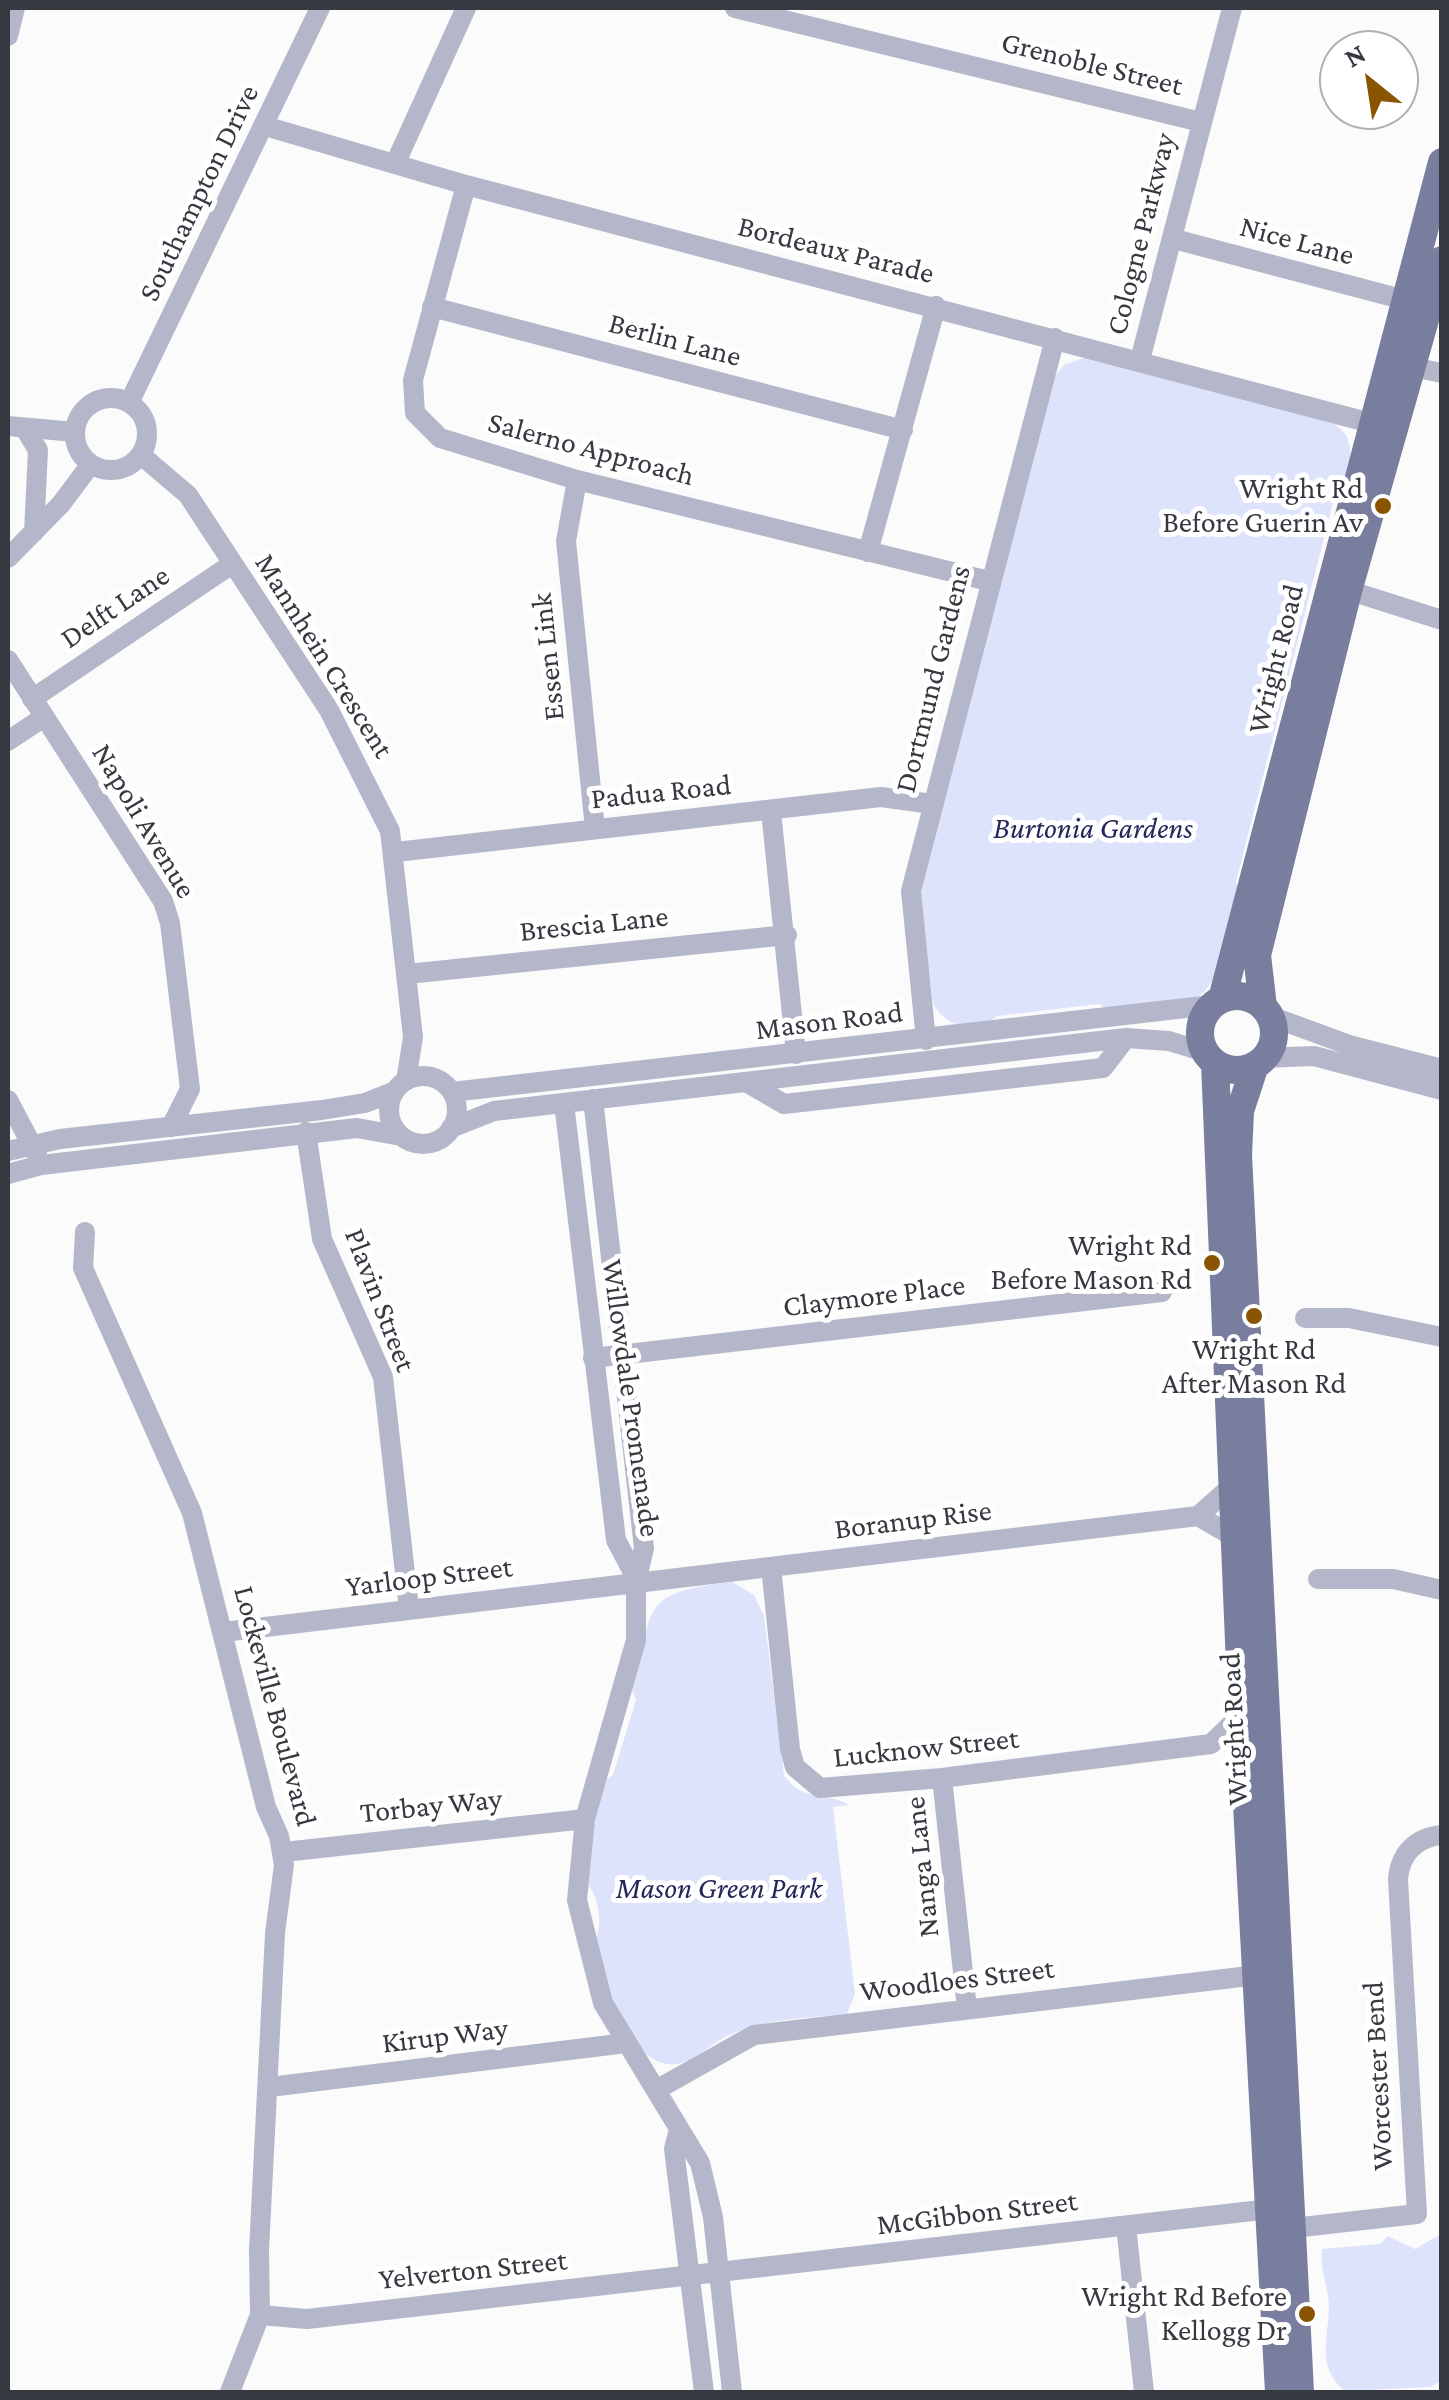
<!DOCTYPE html>
<html>
<head>
<meta charset="utf-8">
<style>
  body { margin:0 }
  #map { position:relative; width:1449px; height:2400px; overflow:hidden; background:#fbfbfb; font-family:"Crimson Pro",serif }
  canvas { display:block }
  .frame { position:absolute; inset:0; border:10px solid #373941; pointer-events:none }
  .north { position:absolute; left:1319px; top:30px; width:100px; height:100px; box-sizing:border-box; background:#fff; border:2px solid #afb0b3; border-radius:50%; rotate:330deg; font-size:28px; font-weight:700; line-height:40px; text-align:center; color:#373941 }
  .north::after { content:''; display:block; margin:auto; width:35px; height:45px; background:#8a5503; clip-path:polygon(50% 0,100% 100%,50% 72%,0 100%) }
</style>
</head>
<body>
<div id="map">
<canvas width="1449" height="2400"></canvas>
<div class="frame"></div>
<div class="north">N</div>
</div>
<script>
const ctx = document.querySelector('canvas').getContext('2d');
ctx.lineJoin = 'round';
function fill(path, color) { ctx.fillStyle = color; ctx.fill(path, 'evenodd'); }
function trace(path, color, width, dash) { ctx.strokeStyle = color; ctx.lineWidth = width; ctx.lineCap = dash ? 'butt' : 'round'; ctx.setLineDash(dash || []); ctx.stroke(path); }
function drawText(font, color, halo, rows, align = 'center') {
  ctx.font = font + ' "Crimson Pro",serif'; ctx.lineWidth = 10; ctx.setLineDash([]); ctx.textBaseline = 'middle'; ctx.strokeStyle = halo; ctx.fillStyle = color; for (const [text, x, y, turn = 0] of rows) {
    ctx.save(); ctx.translate(x, y); ctx.rotate((+turn || 0) * Math.PI / 180); ctx.textAlign = isNaN(turn) ? turn : align; if (halo) ctx.strokeText(text, 0, 0); ctx.fillText(text, 0, 0); ctx.restore();
  }
}
const green = new Path2D(`
  M1086 357 1330 422C1357 435 1351 458 1347 483L1336 491 1236 882 1241 895 1217 974 1204 992 1198 997 1108 1010 1099 1004 997 1016C977 1035 944 1027 933 1003L920 896 1053 379 1064 365Z
  M732 1582 754 1595 764 1616 784 1775C802 1803 828 1791 849 1805L833 1807 855 1994 847 2014C810 2018 769 2018 734 2033 715 2040 700 2057 681 2063 632 2077 603 1978 594 1944 603 1928 600 1897 587 1884L588 1847 605 1781 613 1775 636 1700 632 1690C655 1606 638 1593 732 1582Z
  M1441 2234V2381L1430 2387 1345 2391C1315 2367 1329 2337 1329 2304 1328 2285 1319 2267 1322 2249L1380 2244 1388 2236 1415 2249Z`);
const minor = new Path2D(`
  M735 8 1201 122
  M8 36 15 8
  M265 126 466 185 1386 427
  M395 164 466 8
  M466 185 413 380 415 413 440 438 577 480 989 581
  M1174 239 1405 300
  M432 307 903 430
  M1140 360 1232 8
  M1412 367 1442 373
  M75 434a36 36 0 1 1 72 0a36 36 0 1 1-72 0Z
  M129 403 320 8
  M8 426 75 432
  M25 429 38 450 34 532
  M141 455 188 495 329 710 390 831 413 1037 406 1081
  M577 480 566 541 595 829
  M868 552 936 306
  M8 558 61 504 91 464
  M1335 586 1442 620
  M8 660 163 901 170 923 190 1089 171 1127
  M32 699 232 564
  M8 741 44 717
  M771 811 796 1054
  M396 852 881 797 932 804
  M407 974 787 935
  M1270 1016 1349 1045 1442 1069
  M926 1040 911 891 1055 338
  M1263 1058 1314 1056 1442 1090
  M389 1110a34 34 0 1 1 68 0a34 34 0 1 1-68 0Z
  M746 1082 784 1104 1103 1068 1126 1038
  M452 1092 1212 1005
  M8 1100 37 1155
  M564 1103 616 1540 635 1576
  M451 1128 494 1111 1126 1038 1169 1041 1205 1052
  M306 1132 322 1239 383 1377 409 1609
  M8 1151 60 1139 322 1110 365 1103 395 1091
  M8 1174 41 1165 357 1128 401 1136
  M85 1232 83 1268 192 1513 266 1807 279 1836 284 1865 275 1933 259 2251 260 2315 230 2392
  M1305 1318H1349L1442 1337
  M593 1358 1162 1292
  M1198 1516 1236 1538
  M771 1567 790 1749 795 1767 820 1788 942 1778 1211 1744 1242 1714
  M1318 1579H1393L1442 1590
  M223 1632 636 1583 644 1548 593 1099
  M942 1778 967 2009
  M284 1852 585 1819
  M270 2087 626 2043
  M656 2090 754 2035 1266 1974
  M678 2133 674 2149 704 2392
  M1126 2226 1144 2392
  M1293 2228 1417 2214 1398 1879C1400 1854 1416 1837 1442 1835
  M260 2315 307 2319 1270 2209
  M732 2392 713 2217 700 2163 603 2003 577 1900 585 1819 636 1640V1583L1198 1516 1233 1485`);
const major = new Path2D(`
  M1200 1033a37 37 0 1 1 74 0a37 37 0 1 1-74 0Z
  M1222 999 1442 162
  M1263 1007 1257 955 1348 591 1442 260
  M1215 1063 1242 1714 1279 2392
  M1255 1065 1240 1111 1238 1155 1300 2392`);
const markers = [
  [1383,506,10,"#8a5503"],
  [1212,1263,10,"#8a5503"],
  [1254,1316,10,"#8a5503"],
  [1307,2314,10,"#8a5503"]
];
const streetNames = [
  ["Grenoble Street",1092,64,14],
  ["Southampton Drive",199,193,-64],
  ["Cologne Parkway",1141,234,-76],
  ["Nice Lane",1297,241,15],
  ["Bordeaux Parade",836,250,14],
  ["Berlin Lane",675,340,15],
  ["Salerno Approach",591,449,15],
  ["Delft Lane",115,607,-34],
  ["Mannhein Crescent",324,656,58],
  ["Essen Link",548,657,-96],
  ["Wright Road",1276,659,-76],
  ["Dortmund Gardens",933,679,-76],
  ["Padua Road",661,792,-6],
  ["Napoli Avenue",144,821,59],
  ["Brescia Lane",594,924,-6],
  ["Mason Road",829,1021,-7],
  ["Claymore Place",874,1296,-7],
  ["Plavin Street",380,1300,69],
  ["Willowdale Promenade",631,1398,82],
  ["Boranup Rise",913,1520,-7],
  ["Yarloop Street",429,1577,-7],
  ["Lockeville Boulevard",275,1706,75],
  ["Wright Road",1234,1729,-93],
  ["Lucknow Street",926,1748,-6],
  ["Torbay Way",431,1806,-6],
  ["Nanga Lane",922,1867,-96],
  ["Woodloes Street",957,1980,-7],
  ["Kirup Way",445,2036,-7],
  ["Worcester Bend",1378,2076,-93],
  ["McGibbon Street",977,2213,-7],
  ["Yelverton Street",473,2270,-6]
];
const poiNames = [
  ["Wright Rd",1363,489],
  ["Before Guerin Av",1363,523],
  ["Wright Rd",1192,1246],
  ["Before Mason Rd",1192,1280],
  ["Wright Rd",1254,1350,"center"],
  ["After Mason Rd",1254,1384,"center"],
  ["Wright Rd Before",1287,2297],
  ["Kellogg Dr",1287,2331]
];
const parkNames = [
  ["Burtonia Gardens",1093,829],
  ["Mason Green Park",719,1889]
];
fill(green, '#dee3fc');
trace(minor, '#b4b7ca', 20);
trace(major, '#797e9e', 28);
for (const [x, y, r, color] of markers) { const dot = new Path2D(); dot.arc(x, y, r, 0, 2 * Math.PI); ctx.fillStyle = color; ctx.fill(dot); trace(dot, '#fff', 4); }
drawText('30px', '#373941', '#fff', streetNames);
drawText('30px', '#373941', '#fff', poiNames, 'right');
drawText('italic 30px', '#252759', '#fff', parkNames);
</script>
</body>
</html>
